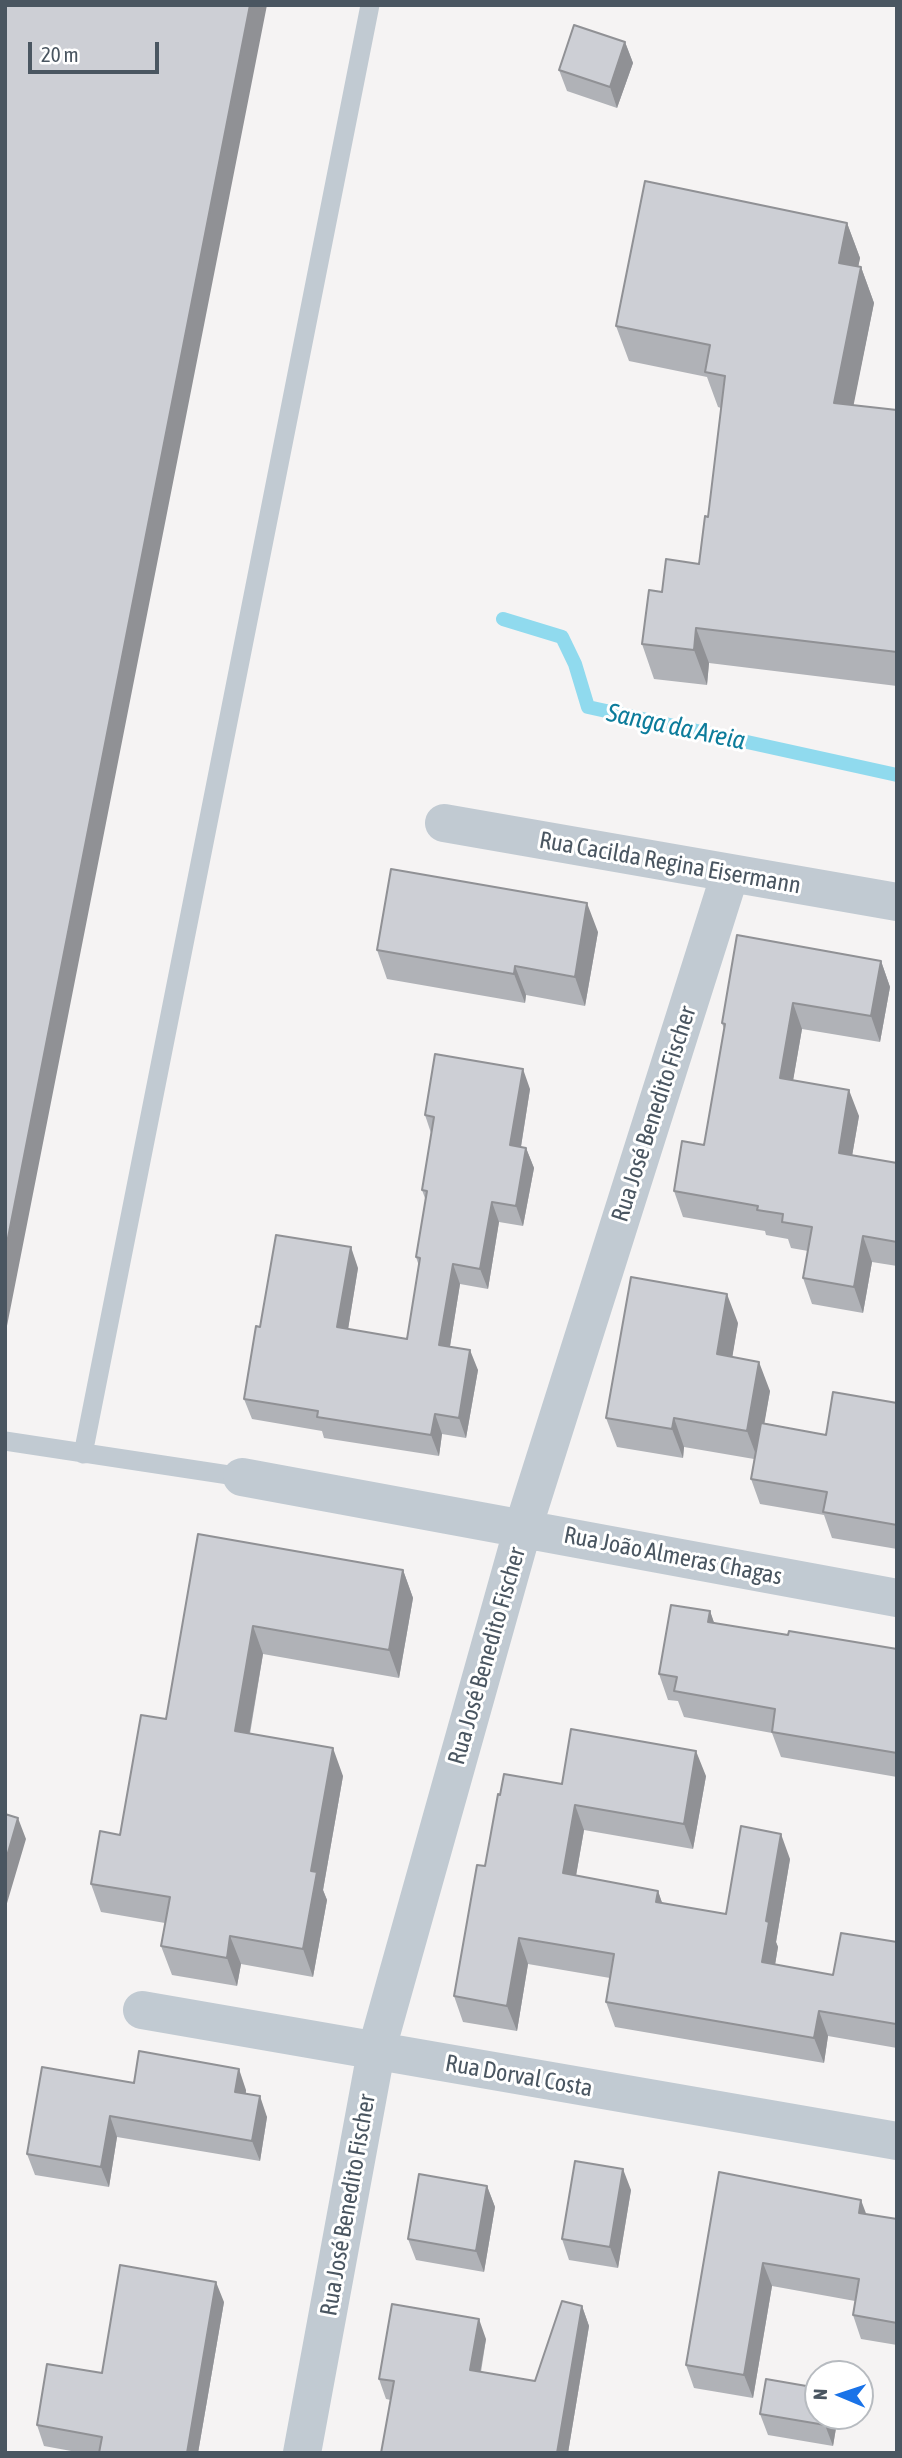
<!DOCTYPE html>
<html>
<head>
<meta charset="utf-8">
<style>
  body { margin:0 }
  #map { position:relative; width:902px; height:2458px; overflow:hidden; background:#f5f3f3; font-family:"Asap Condensed",sans-serif }
  canvas { display:block }
  .frame { position:absolute; inset:0; border:7px solid #4a5661; pointer-events:none }
  .north { position:absolute; left:804px; top:2360px; width:70px; height:70px; box-sizing:border-box; background:#fff; border:2px solid #b7bbc0; border-radius:50%; rotate:272deg; font-size:19px; font-weight:700; line-height:28px; text-align:center; color:#4a5661 }
  .north::after { content:''; display:block; margin:auto; width:24px; height:32px; background:#1a73e8; clip-path:polygon(50% 0,100% 100%,50% 72%,0 100%) }
  .scale { position:absolute; left:28px; top:42px; width:131px; height:32px; box-sizing:border-box; border:4px solid #4a5661; border-top:0; padding-left:9px; font-size:21px; line-height:24px; white-space:nowrap; color:#4a5661; -webkit-text-stroke:5px #fff; paint-order:stroke }
</style>
</head>
<body>
<div id="map">
<canvas width="902" height="2458"></canvas>
<div class="frame"></div>
<div class="north">N</div>
<div class="scale">20 m</div>
</div>
<script>
const ctx = document.querySelector('canvas').getContext('2d');
ctx.lineJoin = 'round';
function trace(path, color, width, dash) { ctx.strokeStyle = color; ctx.lineWidth = width; ctx.lineCap = dash ? 'butt' : 'round'; ctx.setLineDash(dash || []); ctx.stroke(path); }
function fill(path, color) { ctx.fillStyle = color; ctx.fill(path, 'evenodd'); }
function drawText(font, color, halo, rows, align = 'center') {
  ctx.font = font + ' "Asap Condensed",sans-serif'; ctx.lineWidth = 6; ctx.setLineDash([]); ctx.textBaseline = 'middle'; ctx.strokeStyle = halo; ctx.fillStyle = color; for (const [text, x, y, turn = 0] of rows) {
    ctx.save(); ctx.translate(x, y); ctx.rotate((+turn || 0) * Math.PI / 180); ctx.textAlign = isNaN(turn) ? turn : align; if (halo) ctx.strokeText(text, 0, 0); ctx.fillText(text, 0, 0); ctx.restore();
  }
}
const stream = new Path2D(`
  M503 619 562 637 575 664 588 707 897 775`);
const service = new Path2D(`
  M5 1441 242 1477
  M83 1454 370 5`);
const minor = new Path2D(`
  M444 823 897 902
  M242 1477 897 1598
  M142 2010 897 2141
  M302 2453 376 2052 523 1528 730 874`);
const wall = new Path2D(`
  M625 42 633 63 617 108 567 91 559 70Z
  M847 223 860 258 858 267H861L874 303 853 405 897 410V686L709 663 707 685 654 679 642 644 662 592 699 564 708 517 721 408 718 407 707 377 629 361 616 326Z
  M598 932 585 1006 526 995 525 1003 387 979 377 950Z
  M881 961 890 987 880 1042 802 1029 793 1080 859 1116 852 1156 897 1163V1266L872 1262 863 1313 812 1304 803 1278 808 1251 791 1248 788 1239 766 1235 765 1231 683 1217 674 1191 704 1145 724 1029 722 1023Z
  M530 1089 521 1147 526 1148 534 1168 523 1226 499 1222 488 1289 460 1284 450 1346 478 1370 466 1438 442 1434 439 1456 324 1438 322 1431 252 1419 244 1399 260 1327 358 1268 348 1329 407 1339 419 1266 416 1257 426 1201 422 1190 431 1133 425 1115Z
  M738 1323 732 1357 770 1391 764 1423 826 1435 897 1403V1549L832 1538 824 1515 760 1504 751 1479 754 1459 684 1447 683 1458 617 1447 606 1418Z
  M198 1534 403 1570 413 1598 399 1678 263 1654 250 1734 343 1776 323 1890 327 1900 313 1977 241 1964 237 1986 172 1975 161 1946 165 1923 101 1912 91 1884 120 1835 166 1719Z
  M710 1611 714 1623 788 1635 897 1649V1777L781 1757 772 1733 684 1717 678 1701 668 1700 659 1674Z
  M706 1776 693 1849 584 1830 576 1876 658 1891 662 1903 726 1914 790 1859 776 1942 778 1947 775 1965 833 1975 897 1942V2048L828 2036 824 2063 615 2027 606 2002 610 1978 528 1964 517 2031 463 2022 454 1996 485 1866 500 1795 562 1784Z
  M134 2083 246 2090V2094L267 2117 260 2161 117 2137 109 2187 35 2175 27 2154Z
  M719 2172 866 2214 897 2219V2345L861 2339 853 2315 855 2301 772 2286 753 2398 694 2388 686 2365Z
  M487 2186 495 2207 484 2272 416 2260 408 2239Z
  M631 2190 618 2268 569 2260 562 2239Z
  M224 2302 198 2453H82L44 2446 37 2425 102 2373Z
  M582 2306 589 2326 568 2453H381L391 2400 386 2399 379 2379 486 2339 481 2372 535 2381Z
  M760 2414 838 2416 833 2446 768 2435Z`);
const shadedWall = new Path2D(`
  M250 5H267L5 1336V1253Z
  M625 42 633 63 617 108 610 87Z
  M847 223 860 258 852 298 839 263Z
  M861 267 874 303 847 438 834 403Z
  M696 628 709 663 707 685 694 650Z
  M587 903 598 932 585 1006 575 977Z
  M881 961 890 987 880 1042 871 1016Z
  M515 966 526 995 525 1003 514 974Z
  M793 1003 802 1029 789 1104 780 1078Z
  M523 1069 530 1089 518 1165 510 1145Z
  M849 1090 859 1116 848 1179 839 1153Z
  M526 1148 534 1168 523 1226 516 1206Z
  M492 1202 499 1222 488 1289 480 1269Z
  M863 1236 872 1262 863 1313 854 1287Z
  M351 1247 358 1268 345 1348 337 1327Z
  M453 1264 460 1284 447 1365 439 1345Z
  M727 1294 738 1323 728 1383 717 1354Z
  M470 1350 478 1370 466 1438 459 1418Z
  M759 1362 770 1391 758 1460 747 1431Z
  M435 1414 442 1434 439 1456 431 1435Z
  M674 1418 684 1447 683 1458 672 1429Z
  M403 1570 413 1598 399 1678 389 1650Z
  M710 1611 719 1637 708 1622Z
  M253 1626 263 1654 245 1759 235 1731Z
  M333 1748 343 1776 323 1890 327 1900 313 1977 303 1949 311 1871Z
  M696 1751 706 1776 693 1849 684 1824Z
  M575 1805 584 1830 572 1898 563 1873Z
  M18 1818 26 1839 5 1910V1863Z
  M781 1834 790 1859 776 1942 778 1947 771 1988 762 1962 766 1921Z
  M658 1891 667 1917 656 1902Z
  M230 1936 241 1964 237 1986 227 1958Z
  M519 1938 528 1964 517 2031 507 2006Z
  M819 2011 828 2036 824 2063 814 2038Z
  M239 2069 246 2090 243 2113 235 2092Z
  M260 2096 267 2117 260 2161 252 2141Z
  M110 2116 117 2137 109 2187 101 2167Z
  M623 2169 631 2190 618 2268 610 2247Z
  M487 2186 495 2207 484 2272 476 2251Z
  M861 2200 870 2224 859 2213Z
  M763 2263 772 2286 753 2398 744 2375Z
  M216 2282 224 2302 198 2453H187Z
  M582 2306 589 2326 568 2453H557Z
  M479 2319 486 2339 477 2390 470 2370Z
  M827 2416H838L833 2446 825 2425Z`);
const building = new Path2D(`
  M5 5H250L5 1253Z
  M574 25 625 42 610 87 559 70Z
  M645 181 847 223 839 263 861 267 834 403 897 410V652L696 628 694 650 642 644 649 590 662 592 666 559 699 564 705 516 708 517 725 376 705 372 710 345 616 326Z
  M391 869 587 903 575 977 515 966 514 974 377 950Z
  M737 935 881 961 871 1016 793 1003 780 1078 849 1090 839 1153 897 1163V1242L863 1236 854 1287 803 1278 812 1227 782 1222 783 1214 757 1210 758 1206 674 1191 682 1141 704 1145 725 1024 722 1023Z
  M435 1054 523 1069 510 1145 526 1148 516 1206 492 1202 480 1269 453 1264 439 1345 470 1350 459 1418 435 1414 431 1435 317 1417 318 1411 244 1399 256 1326 260 1327 276 1235 351 1247 337 1327 407 1339 420 1258 416 1257 427 1191 422 1190 434 1117 425 1115Z
  M631 1277 727 1294 717 1354 759 1362 747 1431 674 1418 672 1429 606 1418Z
  M833 1392 897 1403V1525L823 1512 827 1492 751 1479 761 1423 826 1435Z
  M198 1534 403 1570 389 1650 253 1626 235 1731 333 1748 311 1871 317 1872 303 1949 230 1936 227 1958 161 1946 170 1897 91 1884 100 1831 120 1835 141 1715 166 1719Z
  M671 1605 710 1611 708 1622 788 1635 789 1631 897 1649V1753L772 1732 775 1709 674 1691 677 1677 659 1674Z
  M571 1729 696 1751 684 1824 575 1805 563 1873 658 1891 656 1902 726 1914 741 1826 781 1834 766 1921 769 1922 762 1962 833 1975 841 1933 897 1942 896 2024 819 2011 814 2038 606 2002 614 1954 519 1938 507 2006 454 1996 477 1865 485 1866 498 1794 500 1795 504 1774 562 1784Z
  M5 1814 18 1818 5 1863Z
  M139 2051 239 2069 235 2092 260 2096 252 2141 110 2116 101 2167 27 2154 42 2067 134 2083Z
  M575 2161 623 2169 610 2247 562 2239Z
  M719 2172 861 2200 859 2213 897 2219V2323L853 2315 859 2279 763 2263 744 2375 686 2365Z
  M419 2174 487 2186 476 2251 408 2239Z
  M120 2265 216 2282 187 2453H99L102 2437 37 2425 47 2364 102 2373Z
  M562 2301 582 2306 557 2453H381L394 2381 379 2379 392 2304 479 2319 470 2370 535 2381Z
  M766 2379 818 2388V2416H827L825 2425 760 2414Z`);
const streetNames = [
  ["Rua Cacilda Regina Eisermann",670,863,10],
  ["Rua José Benedito Fischer",654,1114,-72],
  ["Rua João Almeras Chagas",673,1556,11],
  ["Rua José Benedito Fischer",487,1656,-74],
  ["Rua Dorval Costa",519,2076,10],
  ["Rua José Benedito Fischer",348,2205,-80]
];
const waterNames = [
  ["Sanga da Areia",676,727,12]
];
trace(stream, '#90daee', 14);
trace(service, '#c1cad2', 19);
trace(minor, '#c1cad2', 38);
fill(wall, '#b0b2b7');
fill(shadedWall, '#909195');
fill(building, '#cdcfd5');
trace(building, '#909195', 2);
drawText('24px', '#4a5661', '#fff', streetNames);
drawText('italic 26px', '#0c7c9b', '#fff', waterNames);
</script>
</body>
</html>
